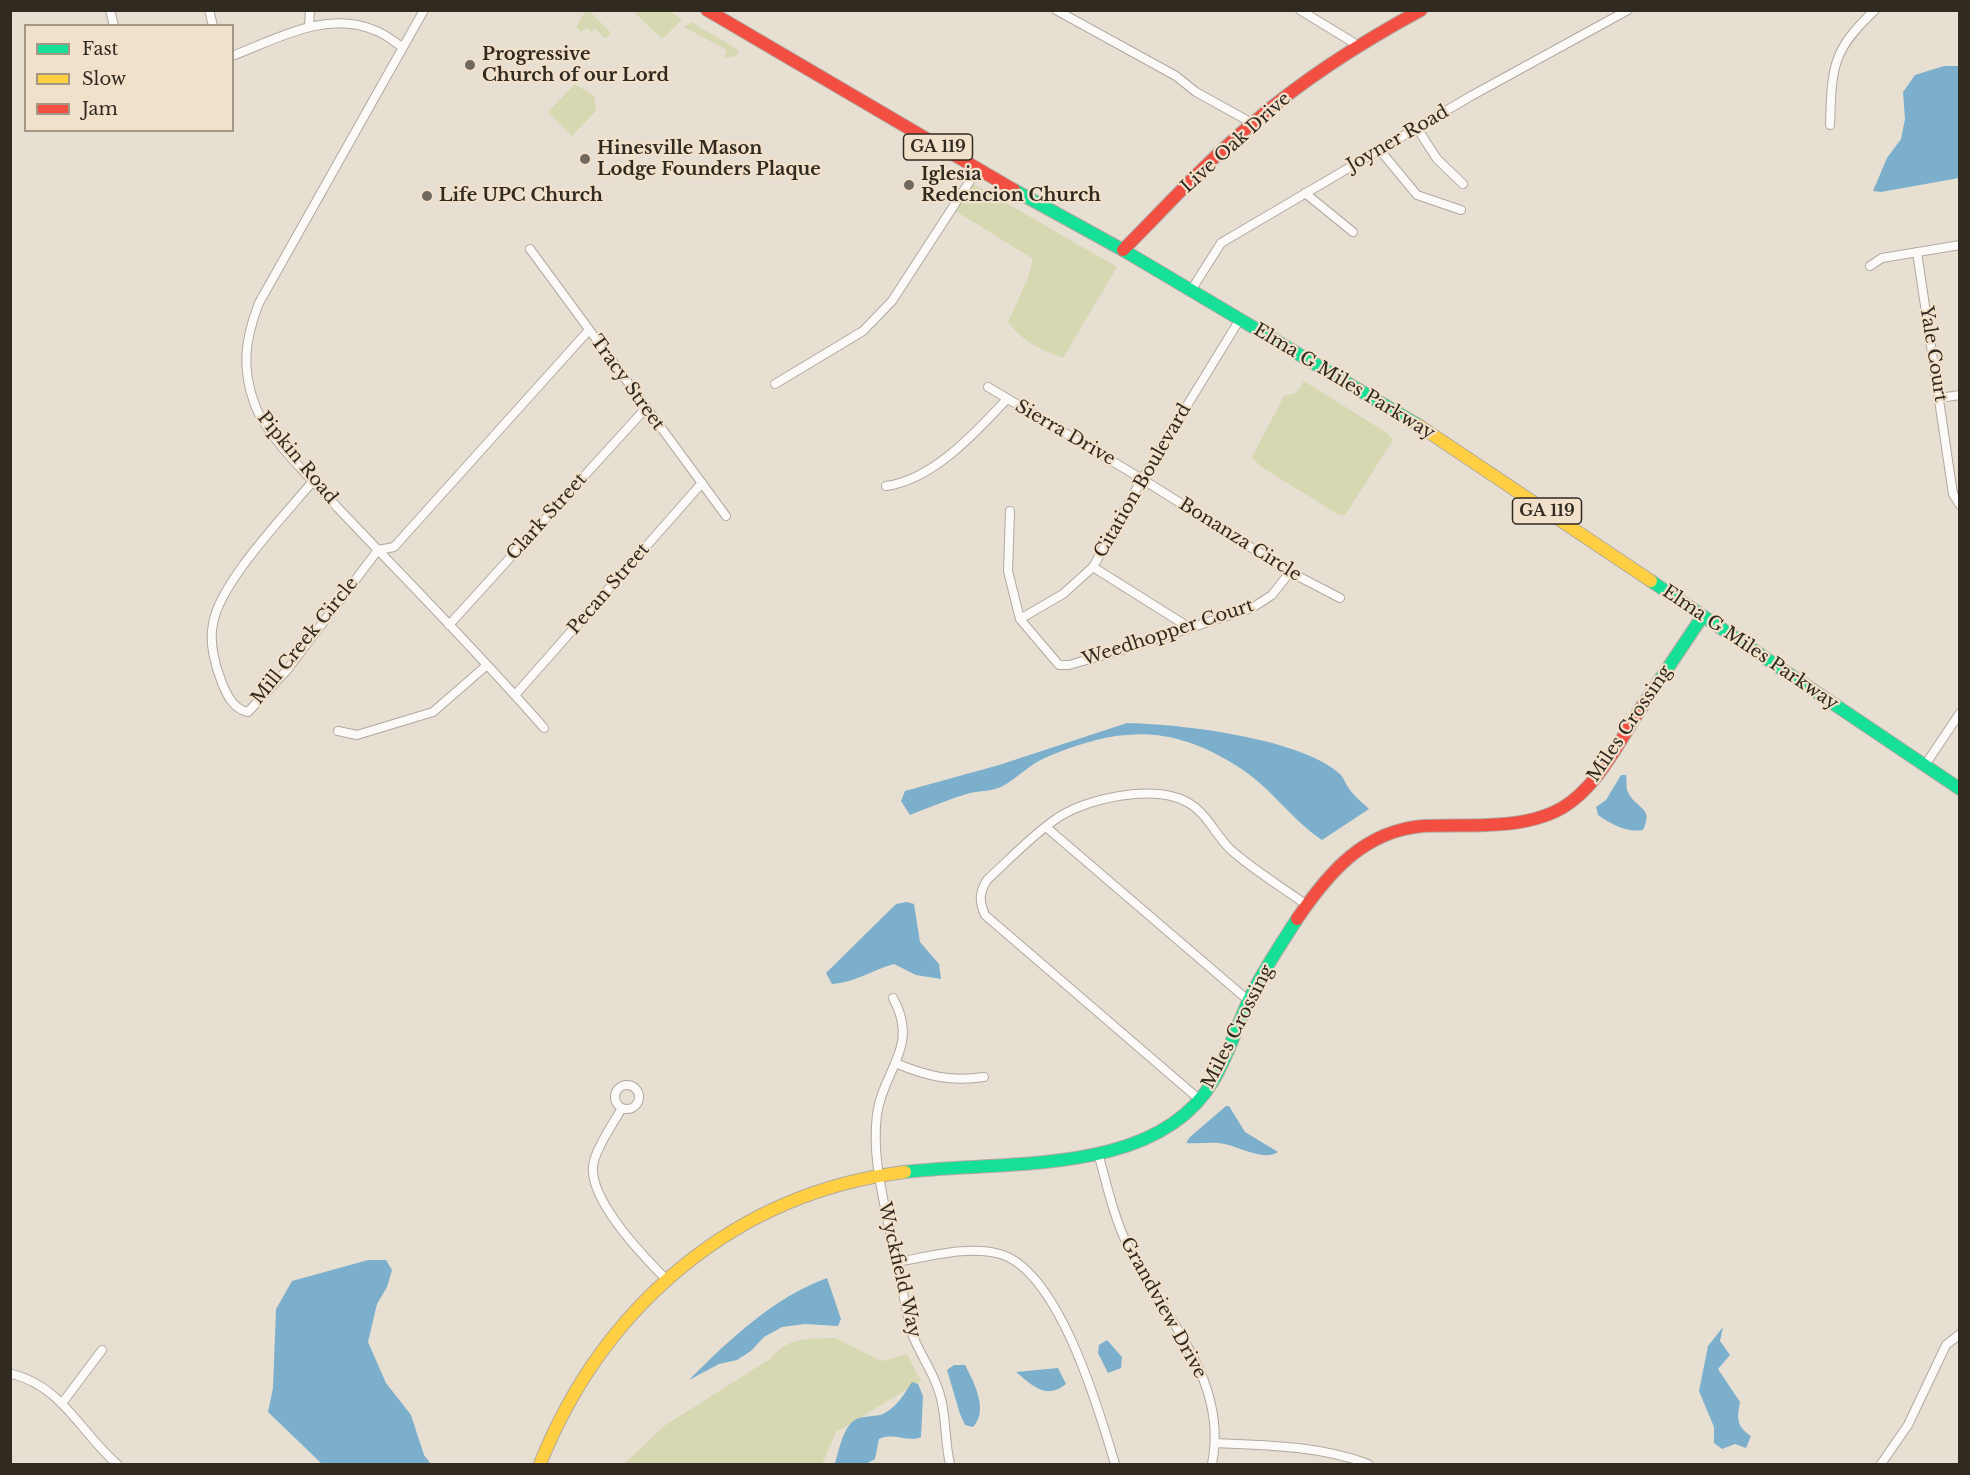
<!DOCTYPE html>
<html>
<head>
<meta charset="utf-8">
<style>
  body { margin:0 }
  #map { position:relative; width:1970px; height:1475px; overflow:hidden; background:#e8dfd3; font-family:"Libre Baskerville",serif }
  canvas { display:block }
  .frame { position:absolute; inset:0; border:12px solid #302a21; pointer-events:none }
  .legend { position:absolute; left:24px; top:24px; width:210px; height:108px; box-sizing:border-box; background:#f1e0ca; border:2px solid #a49786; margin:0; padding:8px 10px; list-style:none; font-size:18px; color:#302a21 }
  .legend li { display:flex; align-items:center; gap:12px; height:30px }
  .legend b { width:30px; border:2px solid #a49786 }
</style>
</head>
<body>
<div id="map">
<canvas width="1970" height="1475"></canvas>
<div class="frame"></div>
<ul class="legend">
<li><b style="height:8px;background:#16e098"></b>Fast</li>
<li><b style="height:8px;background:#ffcf43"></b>Slow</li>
<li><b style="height:8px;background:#f24e42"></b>Jam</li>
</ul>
</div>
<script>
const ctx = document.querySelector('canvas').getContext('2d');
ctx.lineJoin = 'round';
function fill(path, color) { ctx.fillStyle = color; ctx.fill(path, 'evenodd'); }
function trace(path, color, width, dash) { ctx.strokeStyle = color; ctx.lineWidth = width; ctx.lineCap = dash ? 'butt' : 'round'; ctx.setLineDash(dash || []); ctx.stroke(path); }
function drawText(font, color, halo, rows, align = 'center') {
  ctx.font = font + ' "Libre Baskerville",serif'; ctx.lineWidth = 4.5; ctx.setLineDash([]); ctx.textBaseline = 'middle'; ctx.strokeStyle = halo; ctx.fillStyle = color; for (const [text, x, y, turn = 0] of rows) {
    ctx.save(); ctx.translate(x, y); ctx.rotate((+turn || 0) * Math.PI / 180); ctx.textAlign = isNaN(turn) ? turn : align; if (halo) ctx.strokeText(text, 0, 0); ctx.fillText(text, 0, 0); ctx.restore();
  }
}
const green = new Path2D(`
  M586 10 589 11 611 33 605 39 595 28 591 32 587 28 581 32 576 27Z
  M633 11H670L682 20 662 39Z
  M691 22 739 50 736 56 724 58 727 50 684 27Z
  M575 84 594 96 596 111 572 136 548 112Z
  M973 184 1117 267 1063 358C1040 349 1023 342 1008 322L1028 278 1033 259 954 210Z
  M1304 381 1387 433 1393 440 1345 515H1339L1260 466 1252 457 1284 396 1296 393Z
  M835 1338 882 1361 907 1354 921 1381 836 1432 822 1464H624L664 1426 770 1359C789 1336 807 1339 835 1338Z`);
const water = new Path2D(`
  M1944 66H1959V178L1881 192 1873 191 1887 158 1901 139 1905 119 1903 92 1915 75Z
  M1127 723C1180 724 1301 738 1340 774 1344 778 1346 785 1350 790 1355 797 1363 803 1369 809L1322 840C1292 820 1270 787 1240 768 1172 724 1120 726 1047 757 1029 764 1017 779 1001 787 992 791 980 791 970 793 950 799 930 807 910 815L901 801 905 791 999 765Z
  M1621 775H1626C1627 780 1626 786 1627 790 1634 809 1655 806 1643 830 1627 833 1611 824 1598 815L1596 807 1606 800Z
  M907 902 914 904 920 942 939 964 941 979 916 975 894 964C872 970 854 983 832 984L826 973 896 904Z
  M1226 1106H1229L1245 1132 1278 1152C1263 1162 1237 1145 1219 1143 1208 1142 1197 1144 1186 1143L1190 1137Z
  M368 1260H386L392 1270 387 1287 377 1304 368 1342 386 1383 411 1415 424 1455 431 1464H322L268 1412 273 1388 276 1309 292 1281Z
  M827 1278 841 1319 838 1326 805 1324 782 1327 764 1337 751 1351 737 1360 719 1364 689 1380C730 1339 773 1298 827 1278Z
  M1723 1327 1720 1341 1730 1355 1718 1369 1740 1402C1737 1418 1736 1426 1751 1436L1746 1448 1735 1444 1722 1449 1714 1443V1427L1699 1391 1708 1346Z
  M1107 1340 1122 1357 1121 1368 1108 1373 1098 1353 1099 1345Z
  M954 1365H965C974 1382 989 1411 973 1427L965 1425 960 1414 947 1370Z
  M1058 1368 1066 1384C1046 1400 1033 1386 1016 1372Z
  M912 1382 918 1384 923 1396 921 1437C908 1443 894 1432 879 1439L875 1459 866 1464 835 1463C839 1450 842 1433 851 1423 860 1414 872 1418 883 1414 896 1408 905 1393 912 1382Z`);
const street = new Path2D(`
  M110 10 114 26
  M209 10 213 26
  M424 10 259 303C245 339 241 368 255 405 267 437 314 482 338 508 407 581 478 652 544 728
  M1056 10 1176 76 1196 92 1252 123
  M1300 10 1359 46
  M309 26 310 10
  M232 56C277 39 326 10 374 30 384 33 393 41 402 47
  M1830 125C1832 68 1831 51 1875 10
  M1417 128 1437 159 1463 184
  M1379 149 1417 195 1461 210
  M1305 193 1353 232
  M530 249 726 516
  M1917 252 1953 494 1960 505
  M1870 266 1882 258 1960 245
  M1190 292 1221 243 1471 96 1628 10
  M775 384 863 331 892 301 977 170
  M988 387 1142 479 1290 572 1340 598
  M1940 398 1960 395
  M313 481C286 514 219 583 213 624 209 642 215 666 222 683 227 695 233 709 248 712L287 670 378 550 394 547 589 330
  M886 486C933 480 976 432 1007 399
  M1010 511 1008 571 1020 619 1059 665H1069L1122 650 1252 608 1272 595 1290 572
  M1093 567 1190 628
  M1020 619 1063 594 1093 567 1142 479 1240 319
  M449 625 645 409
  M515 695 702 483
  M338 731 357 735 433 712 487 665
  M1925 765 1960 713
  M1046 827 1249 1001
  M893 998C920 1047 884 1068 877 1114 872 1154 882 1193 890 1232 897 1265 904 1298 911 1331 918 1351 930 1367 937 1386 947 1411 944 1439 950 1464
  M895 1063C927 1076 950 1082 984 1077
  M615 1097a12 12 0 1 1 24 0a12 12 0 1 1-24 0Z
  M1200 1100 985 915C979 901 979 893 987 880 1009 860 1031 836 1056 819 1085 798 1154 784 1187 802 1206 812 1215 834 1230 849 1253 870 1282 887 1308 906
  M622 1108C613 1124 599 1143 594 1161 584 1195 643 1256 666 1279
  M1098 1153C1107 1185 1114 1219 1129 1248 1164 1319 1229 1379 1212 1464
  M896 1262C929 1257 968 1245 1000 1254 1059 1271 1099 1410 1115 1464
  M12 1374C62 1386 81 1433 117 1464
  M63 1402 102 1350
  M1216 1443C1266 1445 1321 1446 1368 1464
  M1881 1464 1908 1425 1946 1345 1960 1334`);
const fast = new Path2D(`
  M1014 190 1123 250 1418 425
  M1651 581 1960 789
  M1643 705 1702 617
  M905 1172C1001 1160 1156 1178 1213 1081 1228 1056 1236 1028 1248 1002 1261 973 1280 946 1297 919`);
const slow = new Path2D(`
  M1418 425 1651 581
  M540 1464C603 1307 734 1193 905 1172`);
const jam = new Path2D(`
  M707 10 1014 190
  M1123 250C1166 207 1207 161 1254 122 1305 78 1362 42 1421 10
  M1297 919C1329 872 1364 831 1423 826 1445 825 1466 826 1487 825 1513 824 1539 821 1562 808 1599 786 1620 739 1643 705`);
const markers = [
  [470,65,6,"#70695f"],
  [585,159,6,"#70695f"],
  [909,185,6,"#70695f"],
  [427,196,6,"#70695f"]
];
const shields = [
  [938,147,69],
  [1547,511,69]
];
const shieldNames = [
  ["GA 119",938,147],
  ["GA 119",1547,511]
];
const poiNames = [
  ["Progressive",482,55],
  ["Church of our Lord",482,76],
  ["Hinesville Mason",597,149],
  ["Lodge Founders Plaque",597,170],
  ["Iglesia",921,175],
  ["Redencion Church",921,196],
  ["Life UPC Church",439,196]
];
const streetNames = [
  ["Joyner Road",1398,139,-30],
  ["Live Oak Drive",1236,143,-42],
  ["Yale Court",1933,354,81],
  ["Elma G Miles Parkway",1344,382,31],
  ["Tracy Street",627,383,54],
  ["Sierra Drive",1065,433,30],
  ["Pipkin Road",297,458,50],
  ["Citation Boulevard",1143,481,-60],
  ["Clark Street",547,517,-48],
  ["Bonanza Circle",1240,540,32],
  ["Pecan Street",609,589,-49],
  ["Weedhopper Court",1168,633,-18],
  ["Mill Creek Circle",305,641,-51],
  ["Elma G Miles Parkway",1750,648,34],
  ["Miles Crossing",1630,724,-56],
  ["Miles Crossing",1238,1027,-63],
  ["Wyckfield Way",899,1270,77],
  ["Grandview Drive",1163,1308,61]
];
fill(green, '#d5d8b1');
fill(water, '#7cafcc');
trace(street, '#b0a9a0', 10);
trace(fast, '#b0a9a0', 14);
trace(slow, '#b0a9a0', 14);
trace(jam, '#b0a9a0', 14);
trace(street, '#fcfaf8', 8);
trace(fast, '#16e098', 12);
trace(slow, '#ffcf43', 12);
trace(jam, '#f24e42', 12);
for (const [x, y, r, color] of markers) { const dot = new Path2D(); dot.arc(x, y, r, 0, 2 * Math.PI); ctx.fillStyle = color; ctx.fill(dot); trace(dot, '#f1e0ca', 2); }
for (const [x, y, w] of shields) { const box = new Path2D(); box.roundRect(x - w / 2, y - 13, w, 26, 4.5); ctx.fillStyle = '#f1e0ca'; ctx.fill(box); trace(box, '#302a21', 1.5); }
drawText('bold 16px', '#302a21', null, shieldNames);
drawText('bold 18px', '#302a21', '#f1e0ca', poiNames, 'left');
drawText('18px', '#302a21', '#f1e0ca', streetNames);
</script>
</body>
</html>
